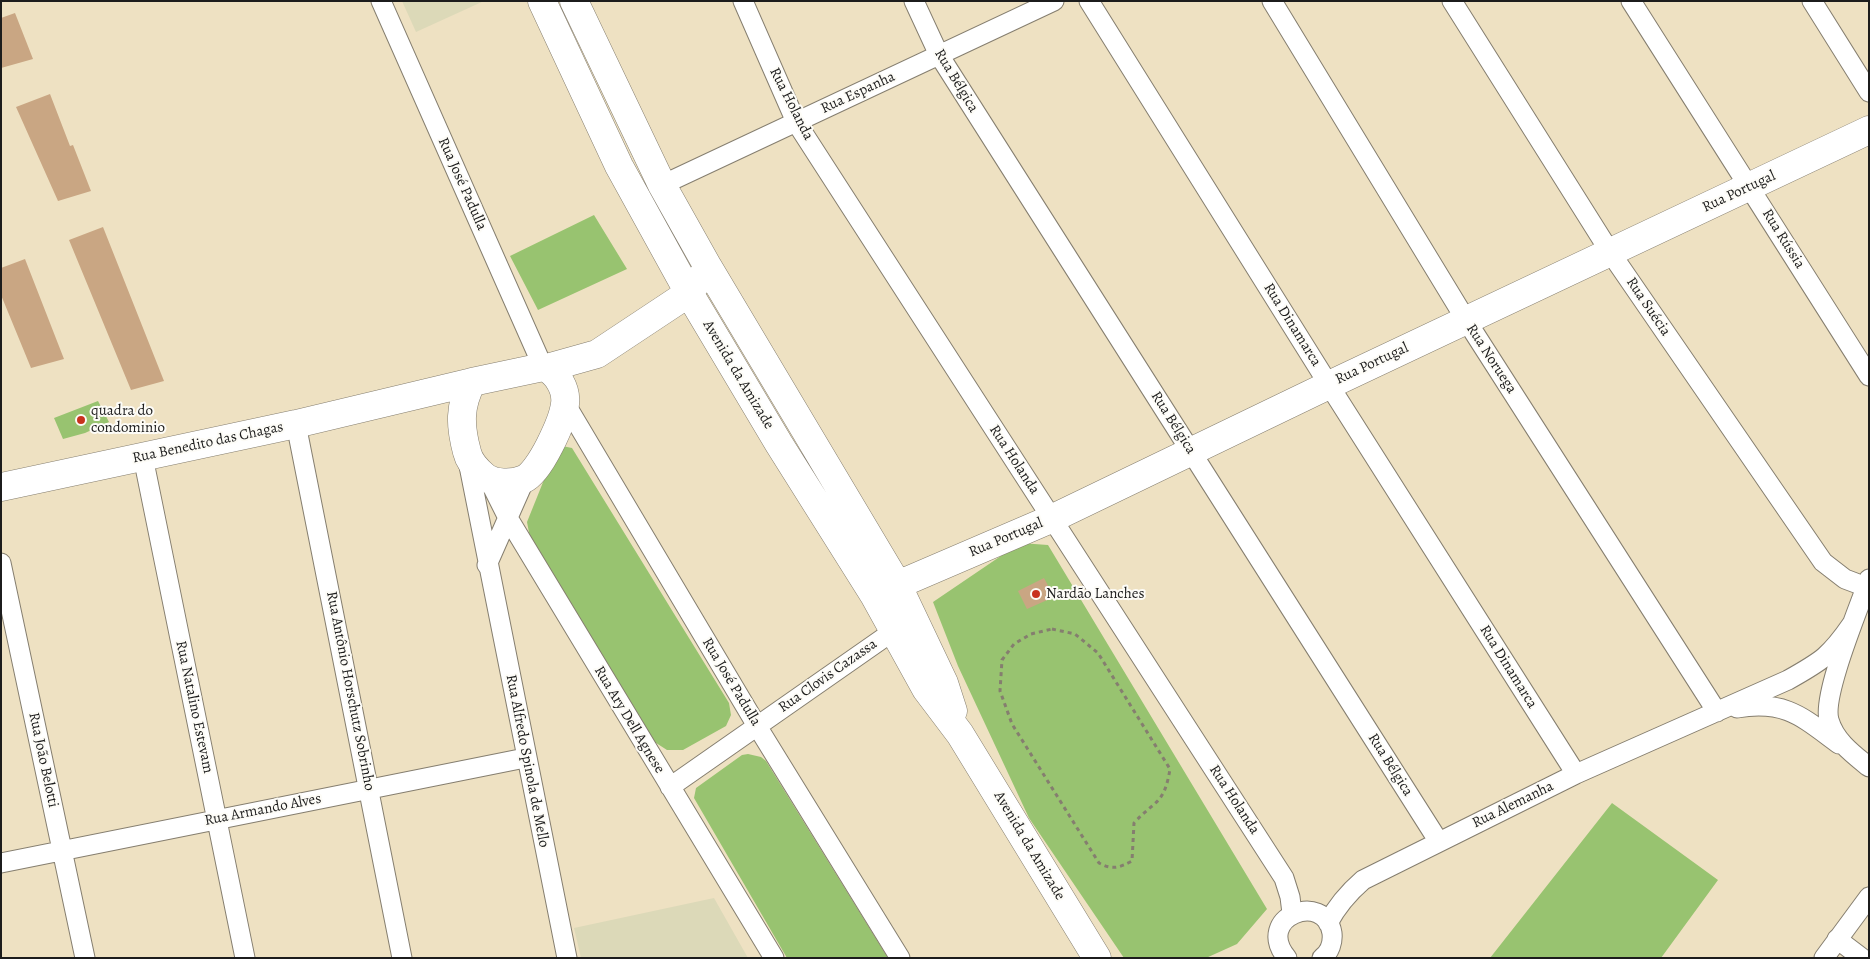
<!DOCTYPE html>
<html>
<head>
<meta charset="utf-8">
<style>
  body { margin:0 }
  #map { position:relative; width:1870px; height:959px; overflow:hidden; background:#eee1c2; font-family:Alegreya,serif }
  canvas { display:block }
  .frame { position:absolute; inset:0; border:2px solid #1c1c1c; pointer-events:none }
</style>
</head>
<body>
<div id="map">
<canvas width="1870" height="959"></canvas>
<div class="frame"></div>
</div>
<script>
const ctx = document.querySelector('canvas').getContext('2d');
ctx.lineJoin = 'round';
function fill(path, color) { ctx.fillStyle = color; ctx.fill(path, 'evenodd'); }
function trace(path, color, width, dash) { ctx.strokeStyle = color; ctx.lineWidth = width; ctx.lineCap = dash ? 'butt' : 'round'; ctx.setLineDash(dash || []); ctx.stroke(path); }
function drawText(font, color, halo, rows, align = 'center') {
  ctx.font = font + ' Alegreya,serif'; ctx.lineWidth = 4; ctx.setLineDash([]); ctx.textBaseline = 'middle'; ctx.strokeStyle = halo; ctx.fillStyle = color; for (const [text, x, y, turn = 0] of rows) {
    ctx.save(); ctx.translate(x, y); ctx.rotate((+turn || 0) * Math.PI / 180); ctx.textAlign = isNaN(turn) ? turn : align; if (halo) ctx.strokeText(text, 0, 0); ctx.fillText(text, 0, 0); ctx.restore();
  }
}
const built = new Path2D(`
  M402 1H484L416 32Z
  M714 898 748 958H581L574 928Z`);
const green = new Path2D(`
  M594 215 627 269 538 310 510 256Z
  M98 401 109 422 85 433 63 439 54 418Z
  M562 446 572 448 729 703 731 715 726 726 683 750H667L653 741 530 538 527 522 556 450Z
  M1020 543 1048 545 1267 909 1237 944 1206 958H1124L1029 818 958 666 933 602Z
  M748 754 761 757 766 761 888 958H787L694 798 696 788 742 755Z
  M1612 803 1718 880 1661 958H1490Z`);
const building = new Path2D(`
  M15 13 33 59 1 68V18Z
  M50 94 70 146 73 145 91 191 58 201 16 107Z
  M103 227 164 381 131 390 69 240Z
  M25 259 64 359 31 368 1 295V268Z
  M1044 578 1054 597 1027 609 1018 591Z`);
const path = new Path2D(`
  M1052 629 1075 634 1098 653 1170 769C1164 805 1156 799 1134 823L1132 861C1119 868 1112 870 1099 863L1012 724 1000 691 1002 660 1014 644 1031 634Z`);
const street = new Path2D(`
  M381 1 543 367
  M743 1 796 122 1284 878 1290 897 1292 913
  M914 1 939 55 1439 842
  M1089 1 1329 385 1576 774
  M1272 1 1466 320 1717 712
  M1452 1 1610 252 1823 562 1845 579 1869 588
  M1631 1 1869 376
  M1812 1 1869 92
  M662 185 1054 1
  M565 403 757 726 900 958
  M296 424 402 958
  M143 457 245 958
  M468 461 567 958
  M489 480 508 518 774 958
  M1 563 85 958
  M487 565 525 479
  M1869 579C1859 608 1822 695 1829 720 1835 741 1853 754 1869 767
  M1737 708C1786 700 1802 717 1839 744
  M670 787 902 625
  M1 863 525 758
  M1328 923C1337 906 1348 893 1363 880L1576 774 1788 680C1822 661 1830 656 1852 624
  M1837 939 1862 958
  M1287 958C1253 917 1325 890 1332 933 1333 942 1330 952 1322 958
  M1824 958 1869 897`);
const secondary = new Path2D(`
  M542 1 619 166 689 293 779 444 874 595 926 689 960 734 1097 958
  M574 1 662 185 708 267 897 584 944 683 953 711
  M543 367C557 371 567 390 565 404 563 421 540 472 524 479 513 484 493 484 484 476 477 470 469 461 467 452 460 426 459 406 472 382Z
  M547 368 597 354 689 293 700 278
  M1 487 296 424 472 382
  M874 595 1051 519 1329 385 1869 130`);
const markers = [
  [81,420,5,"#c8321e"],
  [1036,594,5,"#c8321e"]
];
const streetNames = [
  ["Rua Bélgica",956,81,59],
  ["Rua Espanha",858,93,-25],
  ["Rua Holanda",791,104,63],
  ["Rua José Padulla",462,184,66],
  ["Rua Portugal",1739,192,-25],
  ["Rua Rússia",1783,239,58],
  ["Rua Suécia",1648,307,56],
  ["Rua Dinamarca",1292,325,58],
  ["Rua Noruega",1491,359,57],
  ["Rua Portugal",1372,364,-25],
  ["Avenida da Amizade",738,375,59],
  ["Rua Bélgica",1173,423,58],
  ["Rua Benedito das Chagas",208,443,-12],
  ["Rua Holanda",1014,460,57],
  ["Rua Portugal",1006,538,-23],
  ["Rua Dinamarca",1508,667,58],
  ["Rua Clovis Cazassa",828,676,-35],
  ["Rua José Padulla",731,682,59],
  ["Rua Antônio Horschutz Sobrinho",350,691,79],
  ["Rua Natalino Estevam",194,707,78],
  ["Rua Ary Dell Agnese",629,720,59],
  ["Rua João Belotti",43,760,78],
  ["Rua Alfredo Spinola de Mello",527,761,79],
  ["Rua Bélgica",1390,765,58],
  ["Rua Holanda",1234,800,57],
  ["Rua Alemanha",1513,805,-26],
  ["Rua Armando Alves",263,810,-11],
  ["Avenida da Amizade",1029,846,59]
];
const poiNames = [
  ["quadra do",91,411],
  ["condominio",91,428],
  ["Nardão Lanches",1046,594]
];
fill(built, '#dcd9b8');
fill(green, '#98c370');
fill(building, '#c9a683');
trace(street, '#857e6f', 21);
trace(secondary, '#857e6f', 29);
trace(path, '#857e6f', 3, [4, 4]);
trace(street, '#fff', 19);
trace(secondary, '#fff', 28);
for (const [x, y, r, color] of markers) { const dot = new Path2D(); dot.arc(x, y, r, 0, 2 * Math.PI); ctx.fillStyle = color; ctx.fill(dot); trace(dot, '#fdfcf7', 2); }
drawText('15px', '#1c1c1c', '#fdfcf7', streetNames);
drawText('15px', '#1c1c1c', '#fdfcf7', poiNames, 'left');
</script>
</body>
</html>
